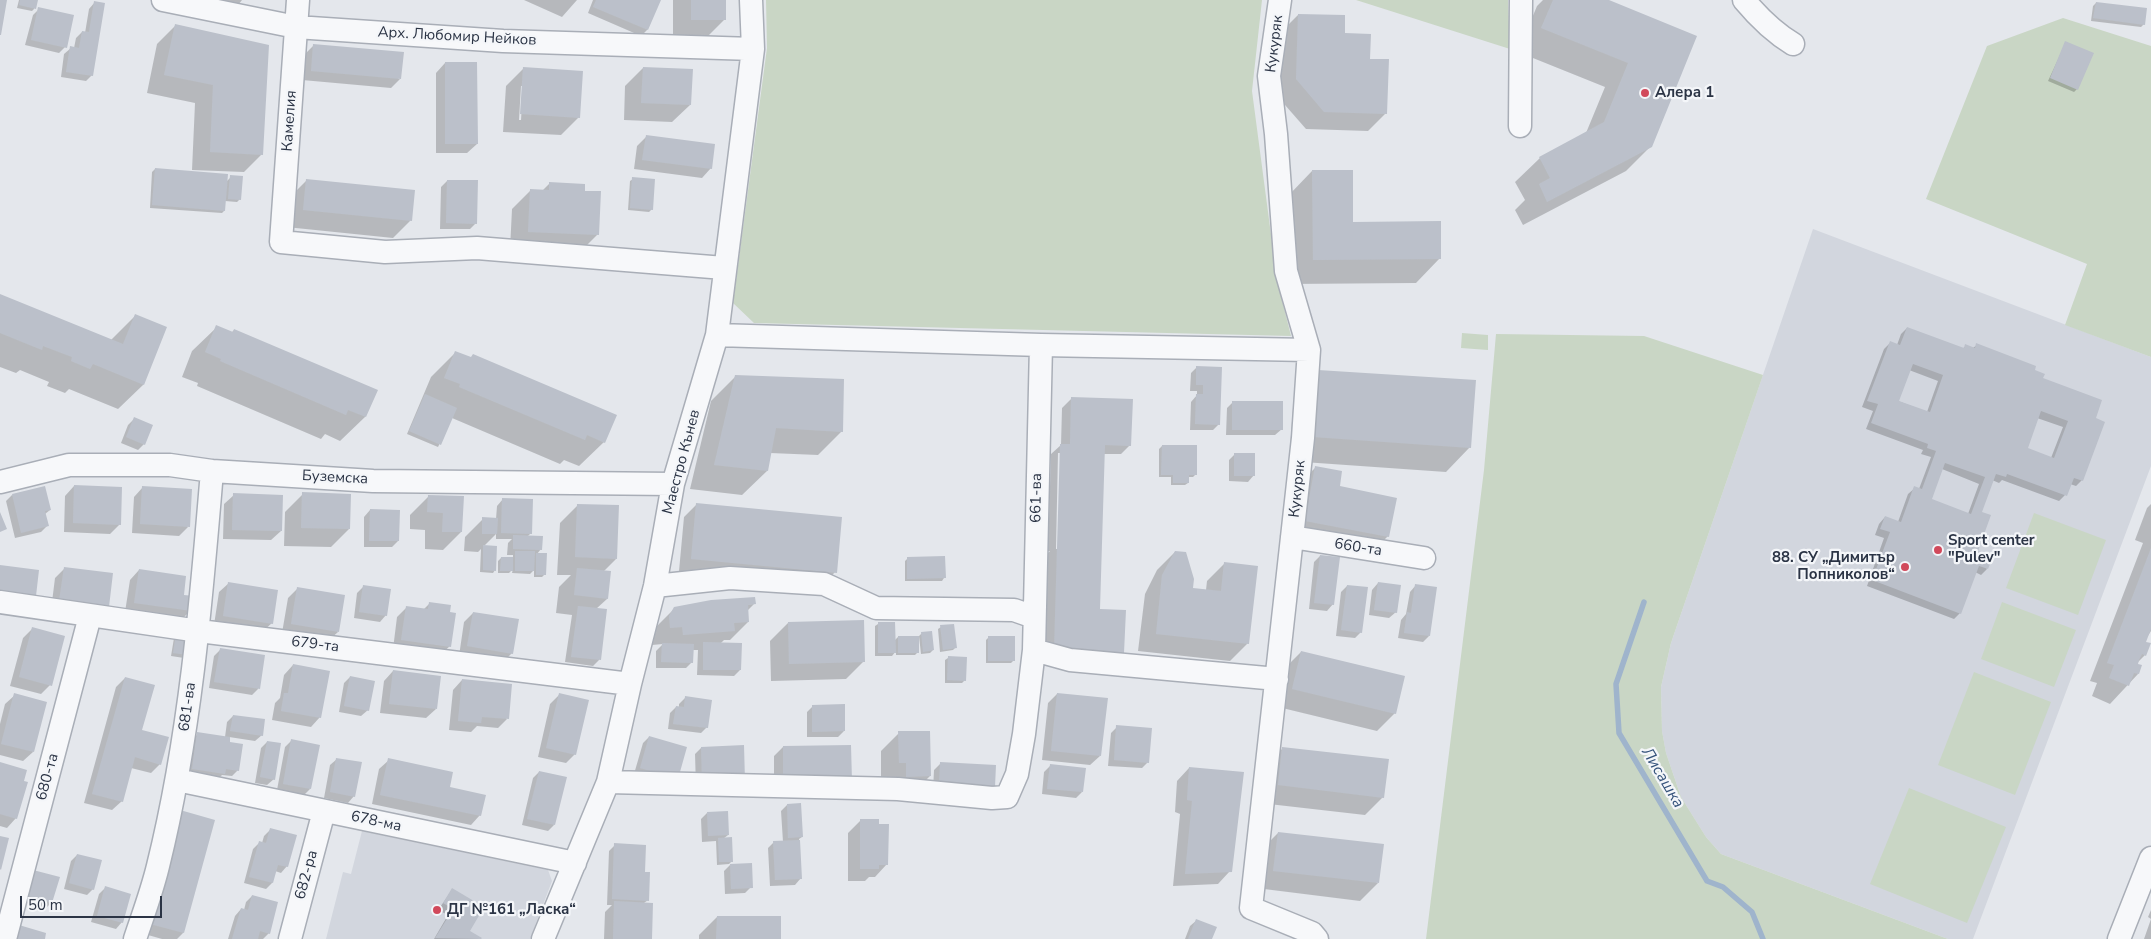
<!DOCTYPE html>
<html>
<head>
<meta charset="utf-8">
<style>
  body { margin:0 }
  #map { position:relative; width:2151px; height:939px; overflow:hidden; background:#e4e7ec; font-family:"Nunito Sans",sans-serif }
  canvas { display:block }
  .scale { position:absolute; left:20px; top:896px; width:142px; height:22px; box-sizing:border-box; border:2px solid #2b3445; border-top:0; padding-left:6px; font-size:15px; line-height:18px; white-space:nowrap; color:#2b3445; -webkit-text-stroke:4px #f4f6f9; paint-order:stroke }
</style>
</head>
<body>
<div id="map">
<canvas width="2151" height="939"></canvas>
<div class="scale">50 m</div>
</div>
<script>
const ctx = document.querySelector('canvas').getContext('2d');
ctx.lineJoin = 'round';
function fill(path, color) { ctx.fillStyle = color; ctx.fill(path, 'evenodd'); }
function trace(path, color, width, dash) { ctx.strokeStyle = color; ctx.lineWidth = width; ctx.lineCap = dash ? 'butt' : 'round'; ctx.setLineDash(dash || []); ctx.stroke(path); }
function drawText(font, color, halo, rows, align = 'center') {
  ctx.font = font + ' "Nunito Sans",sans-serif'; ctx.lineWidth = 4.5; ctx.setLineDash([]); ctx.textBaseline = 'middle'; ctx.strokeStyle = halo; ctx.fillStyle = color; for (const [text, x, y, turn = 0] of rows) {
    ctx.save(); ctx.translate(x, y); ctx.rotate((+turn || 0) * Math.PI / 180); ctx.textAlign = isNaN(turn) ? turn : align; if (halo) ctx.strokeText(text, 0, 0); ctx.fillText(text, 0, 0); ctx.restore();
  }
}
const built = new Path2D(`
  M1813 229 2151 357V466L1973 939H1948L1721 854 1706 837 1681 797 1666 753 1662 731 1661 687 1671 643Z
  M362 831 548 870 552 881 530 939H326L343 872 351 874Z`);
const green = new Path2D(`
  M766 0H1262L1252 91 1277 280 1291 336 754 323 733 303 767 48Z
  M1356 0H1508L1510 49Z
  M2063 18 2151 46V357L2065 325 2087 264 1926 199 1987 46Z
  M1462 333 1488 335V350L1461 348Z
  M1496 334 1644 336 1763 375 1671 643 1661 687 1662 731 1666 753 1681 797 1706 837 1721 854 1948 939H1426L1484 470Z
  M2034 513 2106 540 2078 615 2006 588Z
  M2002 602 2076 630 2054 687 1981 659Z
  M1974 672 2051 702 2015 795 1938 765Z
  M1909 788 2006 827 1967 923 1870 884Z`);
const shadow = new Path2D(`
  M19 0H36L34 9 32 11 17 8Z
  M223 0H242L235 9 222 3Z
  M524 0H577L562 17Z
  M593 0H660L647 30 641 36 588 13Z
  M673 0H725V19L707 37H673Z
  M1543 0H1606L1695 36 1651 146 1626 171 1523 225 1515 210 1525 200 1515 182 1540 158 1586 133 1605 87 1518 52 1537 6Z
  M95 2 92 75 86 81 61 77 64 54 71 48H74L76 38 82 32 85 33 89 9Z
  M2096 3 2144 24 2141 27 2091 21 2093 6Z
  M39 9 65 47 59 53 25 45 33 15Z
  M1298 15 1343 34 1369 60 1386 113 1368 131 1306 129 1278 97 1280 33Z
  M175 26 262 154 244 172 192 170 195 103 147 93 157 44Z
  M2066 42 2077 89 2074 92 2048 81Z
  M314 45 400 79 391 88 302 80 305 54Z
  M445 63 477 144 467 153H436V73Z
  M524 68 579 117 561 135 503 132 506 86ZM521 86H523L521 120H519Z
  M643 68 690 105 672 122 624 120 625 86Z
  M646 137 711 168 702 178 634 169 637 146Z
  M155 169 227 181 231 177 240 199 237 202 225 201 224 211 222 213 150 208 152 172Z
  M1312 171 1352 223 1440 258 1416 283 1289 284 1288 196Z
  M633 179 652 209 649 212 628 210 630 181Z
  M307 180 411 220 393 238 286 227 289 198Z
  M447 181 476 223 470 229H440L441 187Z
  M550 183 583 192 598 234 580 252 510 249 512 209 530 191H542Z
  M0 296 110 341 135 316 166 328 143 385 118 409 69 389 65 393 47 386 49 382 20 370 16 373 0 367Z
  M217 327 231 333 234 330 376 391 365 417 340 441 325 434 321 439 197 386 198 383 182 377 192 351Z
  M1907 328 1962 349 1966 346 1973 348 1977 345 2033 371 2094 419 2082 480 2076 486 2070 484 2065 495 2059 501 2002 480 1999 483 1992 480 1980 512 1976 552 1987 569 1981 575 1975 572 1960 613 1954 619 1867 586 1884 538 1875 535 1879 524 1885 517 1898 522 1908 494 1915 488 1919 489 1931 457 1921 454 1923 450 1866 429 1873 411 1862 407 1884 349 1890 343 1897 345 1901 334ZM1909 370 1938 381 1927 412 1898 401ZM2037 418 2063 427 2051 458 2026 449ZM1942 469 1979 484 1968 514 1930 500Z
  M456 352 604 442 579 466 564 460 560 464 452 418 438 447 407 434 431 377Z
  M1197 367 1219 424 1213 430H1190L1191 402 1197 395V391H1190L1191 373Z
  M1318 371 1470 447 1446 472 1289 461 1294 395Z
  M736 376 842 431 818 455 770 453 767 471 742 495 690 489 711 401Z
  M1072 398 1130 445 1121 454H1103L1099 611 1123 653 1111 665 1042 663 1045 556 1050 551H1048L1051 454 1061 445 1062 408ZM1058 453H1061L1058 549H1056Z
  M1233 402 1282 429 1275 435H1226L1227 408Z
  M134 419 144 444 138 450 121 443 128 425Z
  M1162 446 1196 474 1193 477H1188V483L1185 485H1171V477H1159V449Z
  M1235 454 1254 475 1248 482 1229 481V460Z
  M1315 468 1338 487 1388 536 1382 542 1288 538 1297 486Z
  M74 486 120 524 110 534 64 532 65 496Z
  M143 487 188 527 179 536 132 533 134 497Z
  M303 494 349 529 331 547 284 546 285 512Z
  M12 495 50 510 45 514 47 526 41 532 15 538 6 501Z
  M234 495 281 531 271 540 223 539 224 504Z
  M428 497 461 532 443 550 425 549V530L410 529V515Z
  M503 499 531 533 527 537 541 549 537 554 545 574 542 577H534V570L530 574 512 573 513 569 509 573H498V561L501 558H513V555H507L508 543 512 539H496V534L483 547 495 570 493 573 480 572 481 549 478 552 464 551 465 537 483 519H496L497 506Z
  M697 504 835 572 823 585 679 571 684 517Z
  M2151 504V631L2144 642 2145 655 2136 664 2138 674 2110 704 2092 696 2097 683 2090 681 2143 543 2135 540 2147 508Z
  M578 505 616 559 603 572 607 599 596 609 599 660 593 666 565 662 572 615 556 613 559 587 571 575H557L560 523Z
  M370 510 398 541 392 547H364V517Z
  M1175 552 1191 589 1206 590 1207 581 1225 563 1248 643 1230 661 1138 651 1145 594 1157 570Z
  M1320 556 1333 604 1327 611 1309 609 1314 562Z
  M908 558 944 578 942 581H905V561Z
  M64 569 112 574 51 610 55 578Z
  M139 570 182 596 190 611 181 620 125 612 130 580Z
  M229 583 272 623 262 632 214 625 219 592Z
  M1378 583 1396 612 1389 618 1369 615 1372 590Z
  M1416 585 1429 636 1423 642 1398 638 1401 620 1406 614 1410 592Z
  M364 586 386 615 380 622 354 618 357 593Z
  M1347 586 1361 632 1355 638 1336 636 1341 592Z
  M297 589 338 632 328 641 282 633 288 598Z
  M429 604 449 613 450 646 440 655 393 649 397 617 407 607 423 610Z
  M754 604 747 611 748 622 730 640H724L720 644 740 670 734 676 697 675 698 650H692V662L686 668H656V651L663 644 652 645 651 635 657 626 675 608Z
  M473 613 512 653 502 663 459 656 464 622Z
  M788 623 864 661 846 679 771 681 770 641Z
  M878 624 894 641 898 637 917 653 915 655H896V651L892 656H875V626Z
  M941 627 955 648 953 650 940 652 938 629Z
  M32 629 50 685 41 694 10 686 23 638Z
  M922 633 933 650 930 653 921 654 919 636Z
  M189 637 184 658 171 656 174 638Z
  M988 638 1014 660 1011 663H986V640Z
  M220 650 264 656 258 689 252 695 209 688 214 656Z
  M1301 652 1395 713 1377 731 1274 706 1283 670Z
  M948 658 965 680 962 683H945V660Z
  M293 665 320 717 311 727 272 720 275 703 280 698 284 675Z
  M393 671 436 709 426 718 380 713 384 681Z
  M350 677 368 710 361 716 339 712 344 683Z
  M125 678 141 731 160 764 151 773 131 768 122 801 112 810 84 803 116 687Z
  M462 680 507 719 498 728 477 726 471 732 449 730 453 690Z
  M1057 694 1100 756 1090 765 1042 760 1048 703Z
  M15 695 33 752 23 761 0 755V724L5 704Z
  M559 695 575 754 566 763 538 757 550 704Z
  M685 698 707 727 701 733 668 729 670 713 676 707 679 708V704Z
  M813 706 844 731 838 737H807V712Z
  M233 716 262 735 255 741 229 737 228 744 238 770 232 776 222 775 218 779 186 775 192 740 198 734 225 737 227 722Z
  M1117 727 1148 762 1142 768 1108 766 1111 733Z
  M899 733 930 776 912 794 881 780V751Z
  M649 737 677 778 634 774 643 743Z
  M291 741 310 789 304 795 277 790 285 747Z
  M267 742 274 779 267 785 255 783 261 748Z
  M850 746 774 791V756L783 747Z
  M743 747 696 788 695 754 701 748Z
  M1283 748 1383 797 1365 815 1260 803 1265 766Z
  M337 759 354 796 348 803 324 798 330 765Z
  M389 760 448 788 480 815 471 825 372 804 379 769Z
  M0 763 16 818 7 828 0 826Z
  M940 764 987 793 933 790 934 770Z
  M1050 766 1082 792 1076 798 1042 794 1044 772Z
  M1189 768 1230 871 1218 884 1173 886 1180 814 1175 812 1177 781Z
  M539 772 554 825 548 831 522 825 533 778Z
  M787 805 802 837 799 839 801 878 795 885 770 886 768 848 774 842H783L781 811Z
  M707 813 728 835 723 839 732 861 729 864 717 865 716 841 702 842 701 819Z
  M861 820 887 864 875 877H869L865 881H848V833Z
  M171 821 183 933 177 939H162L141 933Z
  M270 830 287 866 281 873 275 871 272 883 266 889 244 883 253 849 259 843H262L264 836Z
  M1278 833 1378 883 1360 901 1256 888 1260 851Z
  M615 845 644 874 648 900 644 903 650 939H604L605 912 612 905H607L609 851Z
  M77 855 93 889 87 895 64 889 71 861Z
  M730 865 751 887 745 893 725 894 724 871Z
  M27 877 58 878 51 903 45 909 20 901Z
  M105 888 122 922 116 929 91 922 99 894Z
  M452 890 469 931 479 939H434L448 915 438 910Z
  M252 896 269 933 263 939H228L235 916 241 909 244 910 246 902Z
  M2151 910V919L2148 917Z
  M717 917 780 939H653H699V935Z
  M2151 919V939H2144Z
  M1197 920 1210 939H1185L1190 926Z`);
const stream = new Path2D(`
  M1644 602 1616 684 1619 733 1707 881 1723 887 1752 912 1763 939`);
const building = new Path2D(`
  M0 0H7L1 35H0Z
  M20 0H38L36 9 19 5Z
  M596 0H661L648 30 593 7Z
  M691 0H726V20H691Z
  M1553 0H1609L1697 36 1652 147 1547 202 1539 184 1550 178 1539 157 1604 122 1628 63 1541 28Z
  M94 1 105 3 93 76 66 72 70 46 79 48 82 31 89 32Z
  M2096 2 2147 8 2145 25 2093 18Z
  M38 7 74 15 67 48 31 40Z
  M1298 14 1345 15V33L1371 34 1370 59H1389L1387 114 1324 112 1296 79Z
  M175 24 269 45 263 155 210 152 213 85 164 75Z
  M2065 41 2094 53 2078 90 2050 78Z
  M313 44 404 52 401 79 311 71Z
  M445 62H477L478 144H445Z
  M523 67 583 71 580 118 520 114Z
  M643 67 693 69 691 105 641 103Z
  M646 135 715 144 712 169 642 160Z
  M155 168 228 174 225 211 152 205Z
  M1312 170H1353V222L1441 221V259L1313 260Z
  M230 175 243 176 241 200 228 199Z
  M632 177 655 179 653 210 630 208Z
  M306 179 415 190 412 221 303 210Z
  M447 180H478L477 224 446 223Z
  M549 182 585 184V191H601L599 235 528 232 530 189 549 190Z
  M0 294 123 344 135 314 167 327 144 385 93 364 90 369 71 361 72 357 43 346 42 350 0 333Z
  M216 325 233 332 234 329 378 390 366 417 348 410 346 415 220 361 221 359 205 352Z
  M1907 327 1964 348 1965 344 1975 348 1976 343 2036 366 2035 370 2045 374 2043 378 2102 400 2096 418 2105 422 2083 481 2074 478 2067 496 2007 474 2006 477 1996 474 1982 512 1991 515 1978 551 1993 557 1988 569 1979 566 1961 614 1872 580 1890 532 1880 529 1885 516 1901 522 1914 486 1922 489 1936 451 1927 448 1928 444 1871 423 1878 404 1867 401 1890 341 1900 345ZM1913 364 1943 375 1930 412 1899 401ZM2041 411 2068 421 2054 458 2028 448ZM1945 463 1985 477 1971 514 1932 499Z
  M455 351 471 357 473 354 617 415 605 443 587 435 585 440 459 387 460 384 444 378Z
  M1196 366 1222 367 1220 425 1195 424 1196 394H1203V385H1196Z
  M1318 370 1476 380 1471 448 1313 437Z
  M735 375 844 379 843 432 776 428 768 471 714 465Z
  M425 394 457 408 441 445 409 431Z
  M1071 397 1133 399 1131 446 1105 445 1100 609 1126 610 1124 653 1054 651 1060 444H1070Z
  M1232 401H1283V430H1232Z
  M134 417 153 425 145 445 126 437Z
  M1162 445H1197V475H1189V483H1173V475H1161Z
  M1234 453H1255V476H1234Z
  M1315 466 1342 471 1340 486 1397 498 1389 537 1305 521Z
  M74 485 122 487 121 525 73 523Z
  M45 486 51 510 45 511 49 526 21 533 12 494Z
  M142 486 192 489 190 527 140 524Z
  M302 492 351 494 350 529 301 528Z
  M233 493 283 495 282 531 232 530Z
  M428 495 464 496 462 532H442L443 513 427 512Z
  M502 498 533 499 532 534 501 533Z
  M696 503 842 517 837 573 691 559Z
  M577 504 619 505 617 559 575 557Z
  M370 509 400 510 399 541H369Z
  M0 512 7 529 0 532Z
  M482 517 498 518 497 534H482Z
  M513 535 543 536 542 550 513 549Z
  M483 545 497 546 496 571 483 570Z
  M2151 548V629L2146 642 2151 643 2146 656 2142 654 2139 660 2138 664 2142 665 2139 674 2134 673 2129 686 2109 678 2114 665 2107 663Z
  M515 551H535L534 571H515Z
  M1175 551 1186 552 1194 579 1193 588 1221 591 1224 562 1258 566 1249 644 1156 634 1162 575Z
  M536 553H547L546 575H536Z
  M1320 555 1340 557 1334 605 1314 603Z
  M945 556 946 578 907 579V557Z
  M501 557H513V571H500Z
  M0 565 39 570 36 596 0 591Z
  M64 567 113 573 109 607 59 601Z
  M577 568 611 571 608 599 574 595Z
  M139 569 186 576 184 595 194 596 192 611 134 603Z
  M228 582 278 590 273 624 223 616Z
  M1378 582 1401 585 1397 613 1374 610Z
  M1415 584 1437 587 1430 636 1404 633 1407 612 1411 613Z
  M363 585 391 589 387 616 359 612Z
  M1347 585 1368 587 1362 633 1341 630Z
  M297 587 345 595 339 632 291 624Z
  M755 597 756 604 748 605 749 622 734 623 735 631 683 635 682 627 670 628 669 616 674 607 711 600Z
  M429 602 451 605 450 612 456 613 451 647 401 640 406 606 428 609Z
  M578 606 607 609 601 660 571 657Z
  M473 612 519 619 513 654 467 646Z
  M864 620 865 662 789 664 788 622Z
  M878 622H895L896 653H878Z
  M954 624 957 648 943 650 940 625Z
  M32 627 65 636 52 686 19 677Z
  M932 631 934 650 923 652 921 632Z
  M176 634 191 636 188 655 173 653Z
  M898 636H919V653H898Z
  M988 636H1015V661H988Z
  M703 642 742 643 741 670H703Z
  M662 643 694 644 693 663 661 662Z
  M220 648 265 655 260 689 214 682Z
  M1301 651 1405 676 1396 714 1292 689Z
  M948 656 967 657 966 681 947 680Z
  M293 664 330 671 321 718 281 711 284 693H288Z
  M393 670 441 676 437 709 389 704Z
  M350 676 375 681 369 711 344 706Z
  M125 677 155 685 142 730 169 737 161 765 135 757 123 802 92 794Z
  M462 679 512 684 509 719 482 717 481 723 458 721Z
  M14 693 47 702 34 752 1 744Z
  M559 693 589 700 576 755 546 748Z
  M1057 693 1108 698 1101 756 1051 751Z
  M685 696 712 700 708 728 673 724 676 706 684 707Z
  M845 704V731L812 732V705Z
  M233 715 265 719 263 736 230 731Z
  M1116 725 1152 728 1149 763 1114 760Z
  M898 731H930L931 776 906 777V763H899Z
  M197 732 230 737V742L243 744 239 771 226 769 225 774 192 769Z
  M649 736 687 747 678 779 640 768Z
  M291 739 320 745 311 789 283 784Z
  M267 741 281 743 275 780 260 777Z
  M744 745 745 781 702 782 701 747Z
  M851 745 852 781 783 782V746Z
  M1282 747 1389 759 1384 798 1278 785Z
  M336 758 362 762 355 797 330 792Z
  M388 758 453 772 450 787 486 795 481 816 380 795Z
  M0 762 27 770 24 781 28 782 17 819 0 814Z
  M940 762 996 765 995 787 939 785Z
  M1050 764 1086 768 1083 792 1047 789Z
  M1189 767 1244 772 1232 872 1185 874 1192 801 1187 800Z
  M539 771 567 777 555 825 527 819Z
  M801 803 803 837 788 838 787 804Z
  M180 810 215 820 184 933 150 924Z
  M728 811 729 835 708 836 707 812Z
  M860 819H879V824H889L888 865H879V869H860Z
  M270 828 297 835 288 867 278 865 273 883 249 877 259 841 266 843Z
  M1278 832 1384 844 1379 883 1273 871Z
  M0 836 9 838 1 870 0 869Z
  M732 837 733 862H719L718 838Z
  M800 840 802 879 775 880 773 841Z
  M614 843 646 845 645 872H650L649 901 612 899Z
  M77 854 102 860 94 890 69 883Z
  M752 863 753 888 731 889 730 864Z
  M33 870 60 877 52 903 25 895Z
  M105 886 131 894 123 923 97 916Z
  M452 888 484 907 470 931 482 938 481 939 435 938 453 909 443 903Z
  M252 895 278 902 270 934 260 931 258 939H232L241 908 248 910Z
  M614 901 653 903 652 939H613Z
  M717 916H781V939H716Z
  M1196 919 1217 927 1212 939H1188Z
  M19 925 46 933 45 939H15Z`);
const street = new Path2D(`
  M163 0 296 27 503 41 753 49
  M298 0 281 242 385 252 477 248 724 268
  M1280 0 1269 76 1276 134 1286 271 1309 350 1303 438 1251 908 1312 933 1317 939
  M1744 0C1759 18 1773 32 1793 44
  M1520 126 1521 0
  M717 335 1041 345 1309 350
  M0 482 69 465H170L212 471 373 481 673 484
  M1292 537 1424 558
  M655 586 730 578 824 584 876 608 1014 610 1034 617
  M0 602 199 631 630 684
  M1034 650 1070 660 1277 679
  M177 780 575 863
  M608 782 898 789 992 798 1007 797 1017 774 1024 734 1034 650 1041 345
  M5 939 90 616
  M135 939C143 915 152 891 158 866 190 737 201 604 212 471
  M290 939 324 811
  M543 939 608 782 630 684 655 586 673 484 717 335 753 49 751 0
  M2119 939 2151 858`);
const markers = [
  [1645,93,5,"#d1495b"],
  [1938,550,5,"#d1495b"],
  [1905,567,5,"#d1495b"],
  [437,910,5,"#d1495b"]
];
const streetNames = [
  ["Арх. Любомир Нейков",457,37,3],
  ["Кукуряк",1275,44,-83],
  ["Камелия",290,121,-86],
  ["Маестро Кънев",682,462,-75],
  ["Буземска",335,478,3],
  ["Кукуряк",1298,489,-84],
  ["661-ва",1037,498,-89],
  ["660-та",1358,548,9],
  ["679-та",315,645,7],
  ["681-ва",188,707,-82],
  ["680-та",48,777,-75],
  ["678-ма",376,822,12],
  ["682-ра",307,875,-75]
];
const poiNames = [
  ["Алера 1",1655,93],
  ["Sport center",1948,541],
  ["\"Pulev\"",1948,558],
  ["88. СУ „Димитър",1895,558,"right"],
  ["Попниколов“",1895,575,"right"],
  ["ДГ №161 „Ласка“",447,910]
];
const waterNames = [
  ["Лисашка",1662,778,59]
];
fill(built, '#d2d6de');
fill(green, '#c9d6c5');
fill(shadow, '#0003');
trace(stream, '#9fb4cc', 5.5);
fill(building, '#bbc0ca');
trace(street, '#a9aeb7', 25);
trace(street, '#f7f8fa', 22);
for (const [x, y, r, color] of markers) { const dot = new Path2D(); dot.arc(x, y, r, 0, 2 * Math.PI); ctx.fillStyle = color; ctx.fill(dot); trace(dot, '#f4f6f9', 2); }
drawText('15px', '#2b3445', '#f4f6f9', streetNames);
drawText('bold 15px', '#2b3445', '#f4f6f9', poiNames, 'left');
drawText('italic 16px', '#34527a', '#f4f6f9', waterNames);
</script>
</body>
</html>
